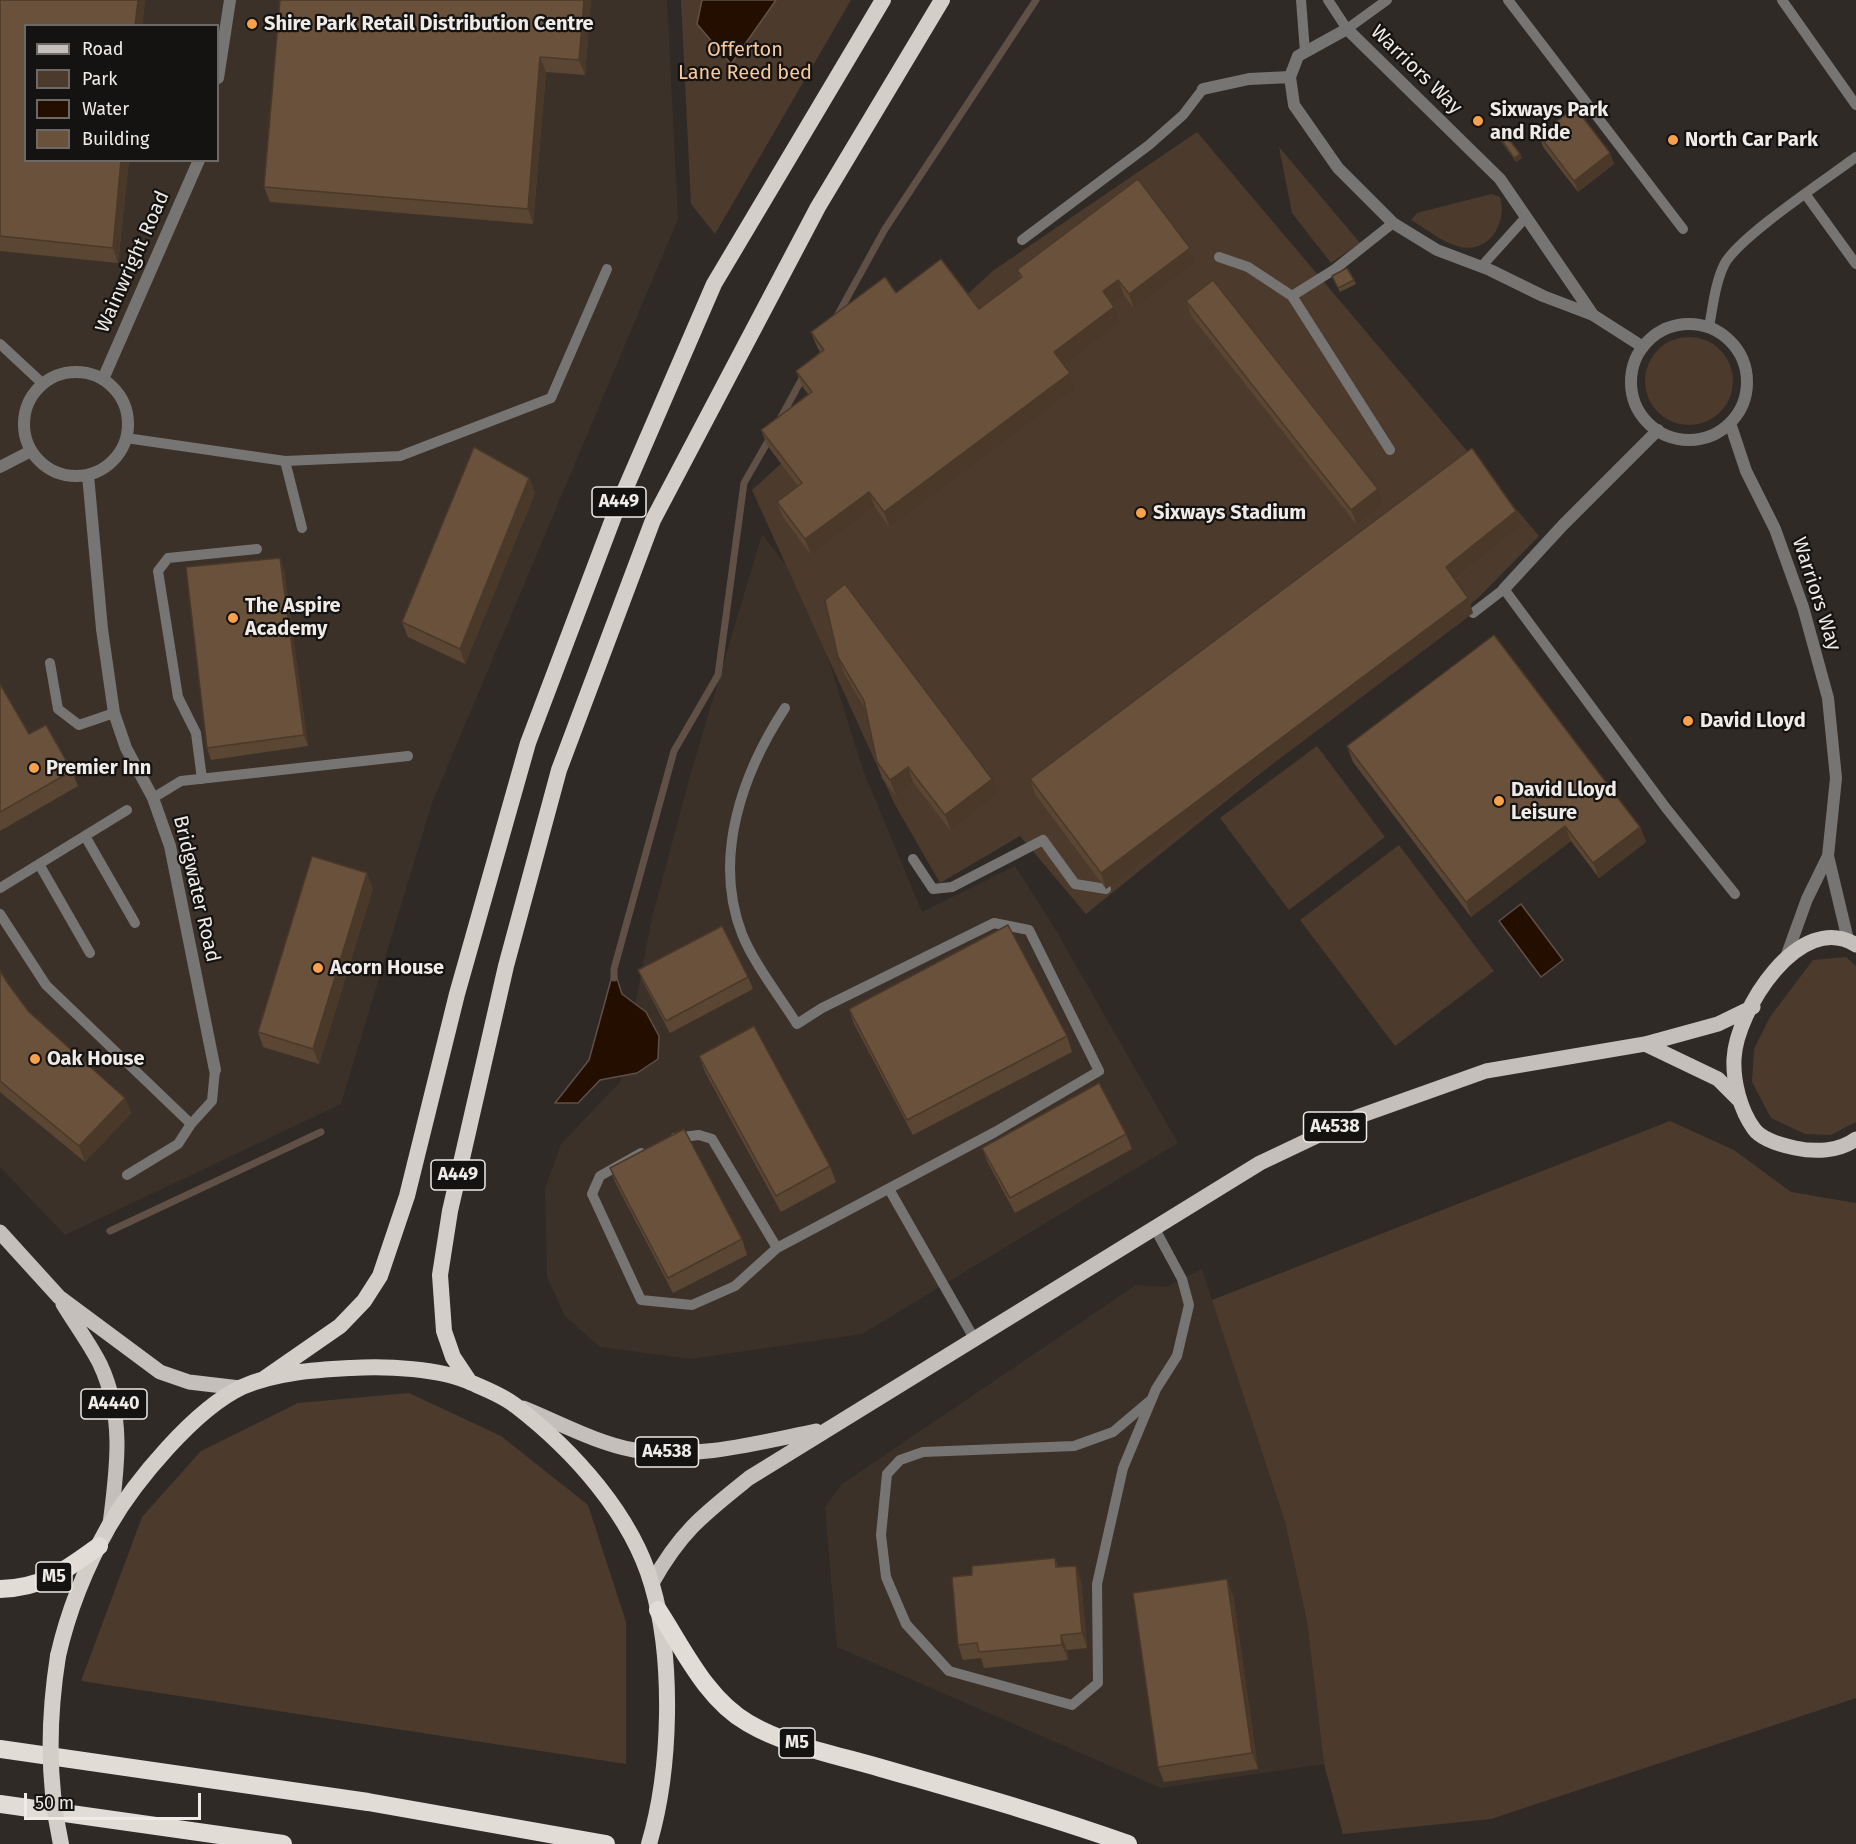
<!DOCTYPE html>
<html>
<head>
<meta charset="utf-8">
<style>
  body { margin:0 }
  #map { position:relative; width:1856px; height:1844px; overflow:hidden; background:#2f2a26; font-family:"Fira Sans",sans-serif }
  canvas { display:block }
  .legend { position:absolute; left:24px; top:24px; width:195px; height:138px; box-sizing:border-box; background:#151311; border:2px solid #6c6967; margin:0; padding:8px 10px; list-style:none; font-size:18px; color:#eeebe8 }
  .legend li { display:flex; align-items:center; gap:12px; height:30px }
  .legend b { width:30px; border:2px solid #6c6967 }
  .scale { position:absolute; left:24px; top:1793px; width:177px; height:27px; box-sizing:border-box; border:3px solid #eeebe8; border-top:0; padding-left:8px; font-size:18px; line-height:21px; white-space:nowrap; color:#eeebe8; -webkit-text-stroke:4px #151311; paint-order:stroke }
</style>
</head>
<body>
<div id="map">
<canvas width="1856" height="1844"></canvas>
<ul class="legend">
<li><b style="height:8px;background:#c4bfba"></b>Road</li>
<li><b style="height:16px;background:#4c3b2d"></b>Park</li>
<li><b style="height:16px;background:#230e00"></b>Water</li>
<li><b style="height:16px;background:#6a513b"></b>Building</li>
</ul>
<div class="scale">50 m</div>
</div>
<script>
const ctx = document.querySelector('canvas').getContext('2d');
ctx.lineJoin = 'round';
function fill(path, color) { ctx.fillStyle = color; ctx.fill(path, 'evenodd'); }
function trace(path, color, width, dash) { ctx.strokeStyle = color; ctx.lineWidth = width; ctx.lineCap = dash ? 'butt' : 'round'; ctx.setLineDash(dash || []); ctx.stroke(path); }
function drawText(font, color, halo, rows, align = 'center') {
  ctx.font = font + ' "Fira Sans",sans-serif'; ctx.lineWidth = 4.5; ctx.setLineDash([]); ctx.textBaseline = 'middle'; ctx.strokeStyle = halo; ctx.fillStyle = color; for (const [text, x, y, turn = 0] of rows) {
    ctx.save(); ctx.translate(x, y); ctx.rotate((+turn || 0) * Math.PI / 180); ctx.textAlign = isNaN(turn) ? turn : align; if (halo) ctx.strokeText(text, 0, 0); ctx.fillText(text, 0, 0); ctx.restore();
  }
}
const built = new Path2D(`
  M0 0H667L678 219 432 803 341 1104 65 1235 0 1167ZM26 26H218V160H26Z
  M762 534 808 594 863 770 922 912 1015 866 1051 922 1178 1143 862 1334 691 1359 600 1347 565 1316 547 1277 545 1188 561 1144 620 1082 652 918 690 776Z
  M1202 1269 1285 1522 1307 1621 1324 1764 1161 1788 837 1647 825 1507 842 1484 1136 1285 1166 1287Z`);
const green = new Path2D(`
  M681 0H851L715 234 691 204Z
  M1197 132 1539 536 1479 597 1086 914 1020 836 940 883 894 803 752 490 994 270Z
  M1279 147 1360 243 1331 263 1292 213Z
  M1491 194 1500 197C1508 223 1488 256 1457 246 1442 242 1425 228 1411 220L1417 213Z
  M1645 381a44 44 0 1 1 88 0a44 44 0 1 1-88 0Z
  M1317 746 1385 837 1289 910 1220 818Z
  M1399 845 1494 971 1395 1046 1300 920Z
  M1846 957 1856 966V1122L1831 1135 1805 1134 1771 1118 1752 1082 1754 1049 1770 1017 1813 960Z
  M1670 1121 1734 1150 1791 1192 1856 1203V1698L1491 1819 1343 1834 1324 1764 1307 1621 1285 1522 1212 1300Z
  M409 1393 501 1436 588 1505 626 1622V1764L81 1681 142 1517 201 1451 298 1403Z`);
const water = new Path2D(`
  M702 0H776L731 64 697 24Z
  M1521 904 1563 960 1541 977 1499 921Z
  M614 969 622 994 646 1012 659 1036 658 1059 637 1073 600 1080 578 1103H555L589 1060Z`);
const stream = new Path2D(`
  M837 316 885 229 1036 0
  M779 421 804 375
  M614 978V969L674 751 718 675 744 483 771 436
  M110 1231 321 1132`);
const service = new Path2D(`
  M1301 0 1305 52
  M1328 0 1347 29 1387 0
  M1508 0 1683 229
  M1782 0 1856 105
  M1806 195 1856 264
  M1022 240 1149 145 1183 115 1203 89
  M1219 257 1248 267 1292 296 1335 269 1393 223
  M1481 267 1526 217
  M1292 296 1390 450
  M1709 327C1713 306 1715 284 1724 265 1737 238 1828 178 1856 157
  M0 344 42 383
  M126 438 285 461 400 456 551 398 607 269
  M285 461 302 528
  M1473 613 1504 589 1666 808 1735 894
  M50 663 58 709 79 725 114 713
  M202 779 196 733 178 697 158 571 168 558 257 549
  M153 798 181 781 408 756
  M85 836 135 923
  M913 859 933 889 952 887 1043 840 1075 884 1106 889
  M39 864 90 953
  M0 888 127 810
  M0 914 46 985 191 1124
  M675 1138 699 1135 712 1139 777 1248
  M641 1153 600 1176 592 1194 641 1300 692 1305 735 1286 777 1248 995 1132 1099 1071 1029 930 994 923 822 1008 797 1024C780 997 753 962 742 934 712 857 743 772 785 708
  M127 1175 178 1144 191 1124 212 1101 215 1070
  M889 1189 975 1340
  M1152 1399 1113 1432 1074 1446 923 1452 900 1460 887 1474 881 1535 886 1577 906 1624 949 1671 1072 1705 1098 1683 1097 1584 1123 1468 1156 1389 1177 1356 1189 1305 1182 1279 1154 1227`);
const minor = new Path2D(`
  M218 78 230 0
  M1203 89 1249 79 1290 77
  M1593 315 1500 179 1347 29 1298 56 1290 77 1294 105 1338 168 1393 223 1437 250 1490 270 1543 296 1593 315 1643 347
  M1631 382a58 58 0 1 1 116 0a58 58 0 1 1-116 0Z
  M24 424a52 52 0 1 1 104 0a52 52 0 1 1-104 0Z
  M103 379 199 160
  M1730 423 1746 471 1775 529 1803 607 1828 698 1836 778 1828 856 1807 899 1786 957
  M0 467 31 451
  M88 475 102 629 114 713 126 748 153 798 170 846 215 1070
  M1504 589 1563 525 1658 430
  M1828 856 1848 940`);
const primary = new Path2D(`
  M1856 945C1800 909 1736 1011 1734 1059 1733 1081 1740 1110 1754 1129 1762 1140 1781 1145 1795 1148 1814 1152 1839 1152 1856 1139
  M1645 1044 1718 1079 1739 1100
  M0 1232 59 1297 160 1372 189 1382 240 1388
  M63 1304C75 1324 90 1344 100 1364 125 1417 117 1469 110 1524
  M523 1408C558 1422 596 1443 634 1450 695 1460 757 1443 816 1431
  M652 1583C681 1531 704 1514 749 1478L1260 1163 1357 1117 1486 1071 1645 1044 1718 1024 1753 1007`);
const trunk = new Path2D(`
  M265 1378 340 1326 364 1301 380 1276 407 1196 457 994 528 743 617 508 714 284 883 0
  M469 1381 453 1357 444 1331 440 1275 450 1211 506 966 559 770 653 520 818 207 942 0
  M58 1656C68 1612 87 1565 109 1526 135 1481 195 1409 242 1387 276 1372 315 1370 351 1368 386 1366 440 1368 472 1383 486 1389 504 1396 516 1406 573 1450 632 1515 652 1585 674 1660 671 1770 649 1844`);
const motorway = new Path2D(`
  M0 1589C43 1588 66 1570 99 1546
  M658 1610C683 1648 706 1699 748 1723 787 1746 837 1755 881 1768 964 1792 1047 1815 1128 1844
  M0 1749 368 1802 606 1844
  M0 1804 283 1844`);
const trunkBridge = new Path2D(`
  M58 1656C48 1719 47 1781 61 1844`);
const wall = new Path2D(`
  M0 0H145L142 26H26V160H129L118 263 0 251Z
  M591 0 585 75 546 72 533 224 270 202 264 187Z
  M1494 129 1520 154 1522 158 1516 162 1495 133Z
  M1539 135 1610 153 1614 164 1578 192 1543 147Z
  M1190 248 1195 263 1134 309 1124 295 1112 304 1120 322 1063 365 1070 373 1075 389 890 528 875 507 811 555 783 517 777 502 798 486 767 445 761 430 808 394 802 386 796 371 820 352 817 347 811 332 896 293 979 309 1020 279 1017 270Z
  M1332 276 1354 280 1356 284 1340 292Z
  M1186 301 1378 489 1383 504 1357 525 1192 317Z
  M529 478 535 493 465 664 408 637 402 622Z
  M1521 526 1455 580 1468 598 1473 613 1106 889 1035 794 1030 779Z
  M284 570 308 746 211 760 207 748Z
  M838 657 998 794 951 831 913 782 896 796 882 778 877 762 866 710 844 673Z
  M0 684 29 734 72 771 78 786 0 831Z
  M1347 746 1640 827 1646 842 1599 878 1571 841 1471 917 1353 762Z
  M373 888 319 1064 263 1047 258 1032Z
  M638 970 748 977 753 989 670 1033 643 982Z
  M0 971 9 985 29 1012 125 1098 131 1113 85 1162 0 1092Z
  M849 1009 1067 1036 1072 1052 913 1135 854 1024Z
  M699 1056 830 1166 836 1182 781 1212 705 1072Z
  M1126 1134 1132 1149 1015 1213 988 1163 982 1148Z
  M610 1168 742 1239 747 1255 673 1293 616 1184Z
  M1055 1558 1058 1567 1081 1581 1087 1648 1067 1650 1068 1660 984 1668 981 1658 963 1660 958 1645 972 1575Z
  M1233 1595 1258 1769 1164 1782 1158 1767Z`);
const shadedWall = new Path2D(`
  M138 0H145L142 26H135Z
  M584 0H591L585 75 579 60Z
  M540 57 546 72 533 224 528 209Z
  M1610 153 1614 164 1578 192 1574 181Z
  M1520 154 1522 158 1516 162 1514 158Z
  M121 160H129L118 263 113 248Z
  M1190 248 1195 263 1134 309 1129 294Z
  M1118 280 1124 295 1108 307 1103 291Z
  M1114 307 1120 322 1060 368 1054 352Z
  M1070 373 1075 389 890 528 884 512Z
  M529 478 535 493 465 664 460 649Z
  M1378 489 1383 504 1357 525 1351 510Z
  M869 492 875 507 811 555 805 539Z
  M1516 511 1521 526 1452 582 1446 567Z
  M280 558 284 570 308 746 304 735Z
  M1468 598 1473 613 1106 889 1101 873Z
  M908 767 913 782 896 796 890 780Z
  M992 779 998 794 951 831 945 815Z
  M1565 826 1571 841 1471 917 1466 902Z
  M1640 827 1646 842 1599 878 1593 863Z
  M367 873 373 888 319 1064 313 1049Z
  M125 1098 131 1113 85 1162 79 1146Z
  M1076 1566 1081 1581 1087 1648 1082 1633Z
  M1227 1579 1233 1595 1258 1769 1252 1753Z
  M1061 1635 1067 1650 1068 1660 1062 1645Z`);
const building = new Path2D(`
  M0 0H138L135 26H26V160H121L113 248 0 236Z
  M280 0H584L579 60 540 57 528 209 264 187Z
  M1575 107 1610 153 1574 181 1539 135Z
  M1499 126 1520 154 1514 158 1494 129Z
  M1138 179 1190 248 1129 294 1118 280 1103 291 1114 307 1054 352 1070 373 884 512 869 492 805 539 777 502 802 483 761 430 812 392 796 371 824 350 811 332 885 277 896 293 941 259 979 309 1022 277 1017 270Z
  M1347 268 1354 280 1338 288 1332 276Z
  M1213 280 1378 489 1351 510 1186 301Z
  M474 447 529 478 460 649 402 622Z
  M1472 448 1516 511 1446 567 1468 598 1101 873 1030 779Z
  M280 558 304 735 207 748 186 567Z
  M845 584 992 779 945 815 908 767 890 780 877 762 864 701 838 657 825 600Z
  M1494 635 1640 827 1593 863 1565 826 1466 902 1347 746Z
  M0 684 29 734 46 725 72 771 0 812Z
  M312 856 367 873 313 1049 258 1032Z
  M1008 925 1067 1036 907 1120 849 1009Z
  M722 926 748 977 666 1021 638 970Z
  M0 971 9 985 29 1012 125 1098 79 1146 0 1081Z
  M754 1026 830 1166 776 1196 699 1056Z
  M1099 1083 1126 1134 1010 1198 982 1148Z
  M684 1129 742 1239 668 1278 610 1168Z
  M1055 1558 1056 1567 1076 1566 1082 1633 1061 1635 1062 1645 979 1652 977 1643 958 1645 952 1577 972 1575V1566Z
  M1227 1579 1252 1753 1158 1767 1133 1593Z`);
const markers = [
  [252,24,6,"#f8a14a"],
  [1478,121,6,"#f8a14a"],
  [1673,140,6,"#f8a14a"],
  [1141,513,6,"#f8a14a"],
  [233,618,6,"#f8a14a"],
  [1688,721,6,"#f8a14a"],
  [34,768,6,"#f8a14a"],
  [1499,801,6,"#f8a14a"],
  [318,968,6,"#f8a14a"],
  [35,1059,6,"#f8a14a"]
];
const shields = [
  [619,502,54],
  [1335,1127,63],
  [458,1175,54],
  [114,1404,66],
  [667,1452,63],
  [54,1577,36],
  [797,1743,36]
];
const shieldNames = [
  ["A449",619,502],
  ["A4538",1335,1127],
  ["A449",458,1175],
  ["A4440",114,1404],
  ["A4538",667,1452],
  ["M5",54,1577],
  ["M5",797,1743]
];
const poiNames = [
  ["Shire Park Retail Distribution Centre",264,24],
  ["Sixways Park",1490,110],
  ["and Ride",1490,133],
  ["North Car Park",1685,140],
  ["Sixways Stadium",1153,513],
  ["The Aspire",245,606],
  ["Academy",245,629],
  ["David Lloyd",1700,721],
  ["Premier Inn",46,768],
  ["David Lloyd",1511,790],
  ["Leisure",1511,813],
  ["Acorn House",330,968],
  ["Oak House",47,1059]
];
const parkNames = [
  ["Offerton",745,50],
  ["Lane Reed bed",745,73]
];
const streetNames = [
  ["Warriors Way",1416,70,44],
  ["Wainwright Road",133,262,-66],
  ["Warriors Way",1816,594,72],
  ["Bridgwater Road",196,889,77]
];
fill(built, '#3b3129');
fill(green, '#4c3b2d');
fill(water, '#230e00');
trace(water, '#605046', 1.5);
trace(stream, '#605046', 7);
trace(service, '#777573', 10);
trace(minor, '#777573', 12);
trace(primary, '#c4bfba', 15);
trace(trunk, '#d3cec8', 16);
trace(motorway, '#e2dcd7', 18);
trace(trunkBridge, '#d3cec8', 16);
fill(wall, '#5b4633');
fill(shadedWall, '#4a3929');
fill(building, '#6a513b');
trace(building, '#4a3929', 1.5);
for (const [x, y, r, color] of markers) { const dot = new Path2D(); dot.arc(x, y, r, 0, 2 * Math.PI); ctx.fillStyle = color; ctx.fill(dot); trace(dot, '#151311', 2); }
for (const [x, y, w] of shields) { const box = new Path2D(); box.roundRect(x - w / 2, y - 15, w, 30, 4.5); ctx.fillStyle = '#151311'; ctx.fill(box); trace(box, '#eeebe8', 1.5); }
drawText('bold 18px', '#eeebe8', null, shieldNames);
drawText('bold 20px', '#eeebe8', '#151311', poiNames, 'left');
drawText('20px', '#f8c99f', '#151311', parkNames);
drawText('20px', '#eeebe8', '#151311', streetNames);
</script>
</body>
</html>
